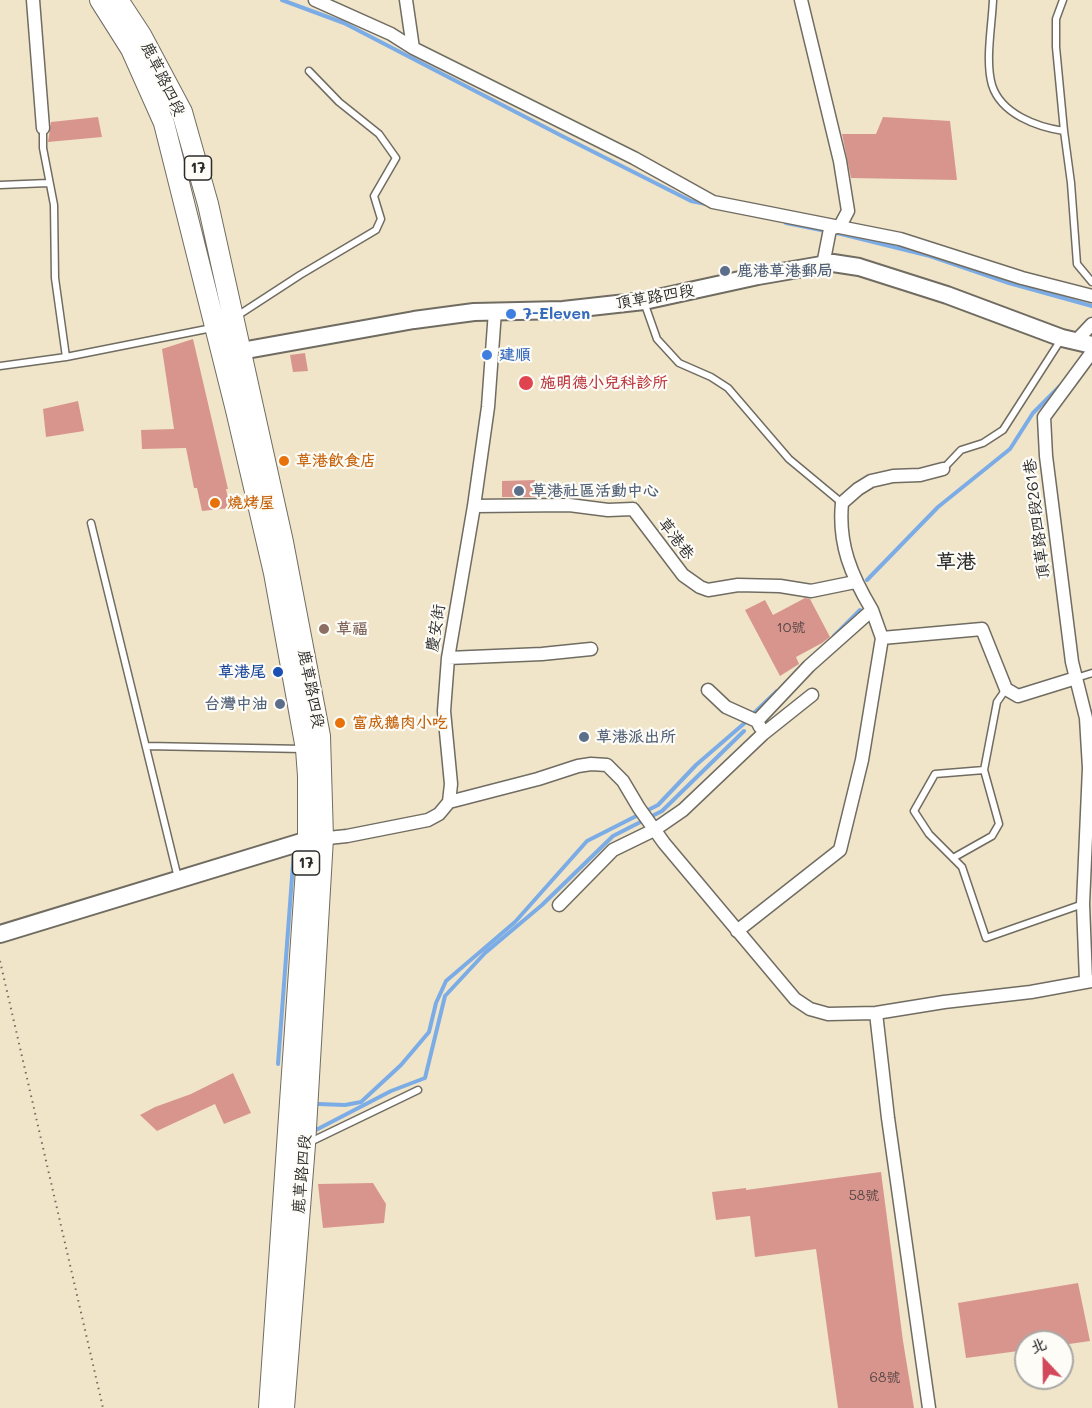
<!DOCTYPE html>
<html>
<head>
<meta charset="utf-8">
<style>
  body { margin:0 }
  #map { position:relative; width:1092px; height:1408px; overflow:hidden; background:#f0e5c9; font-family:Mali,"LXGW WenKai TC",sans-serif }
  canvas { display:block }
  .north { position:absolute; left:1014px; top:1330px; width:60px; height:60px; box-sizing:border-box; background:#fdfcf7; border:2px solid #a9a8a5; border-radius:50%; rotate:338deg; font-size:16px; font-weight:700; line-height:24px; text-align:center; color:#2b2b2b }
  .north::after { content:''; display:block; margin:auto; width:21px; height:27px; background:#d1495b; clip-path:polygon(50% 0,100% 100%,50% 72%,0 100%) }
</style>
</head>
<body>
<div id="map">
<canvas width="1092" height="1408"></canvas>
<div class="north">北</div>
</div>
<script>
const ctx = document.querySelector('canvas').getContext('2d');
ctx.lineJoin = 'round';
function trace(path, color, width, dash) { ctx.strokeStyle = color; ctx.lineWidth = width; ctx.lineCap = dash ? 'butt' : 'round'; ctx.setLineDash(dash || []); ctx.stroke(path); }
function fill(path, color) { ctx.fillStyle = color; ctx.fill(path, 'evenodd'); }
function drawText(font, color, halo, rows, align = 'center') {
  ctx.font = font + ' Mali,"LXGW WenKai TC",sans-serif'; ctx.lineWidth = 4.5; ctx.setLineDash([]); ctx.textBaseline = 'middle'; ctx.strokeStyle = halo; ctx.fillStyle = color; for (const [text, x, y, turn = 0] of rows) {
    ctx.save(); ctx.translate(x, y); ctx.rotate((+turn || 0) * Math.PI / 180); ctx.textAlign = isNaN(turn) ? turn : align; if (halo) ctx.strokeText(text, 0, 0); ctx.fillText(text, 0, 0); ctx.restore();
  }
}
const stream = new Path2D(`
  M282 0 344 23 562 136 691 201 706 204
  M786 223 826 231
  M833 232 930 256 1009 283 1092 306
  M867 580 938 507 1010 449 1033 413 1060 386
  M834 636 860 610
  M752 715 777 691
  M278 1064 294 851 292 852
  M318 1104 345 1105 361 1102 401 1065 429 1032 436 1003 446 981 515 922 587 841 658 805 696 765 747 721
  M314 1131 391 1091 425 1078 445 996 485 953 542 905 613 836 662 811 744 731`);
const building = new Path2D(`
  M98 117 102 137 48 142 51 122Z
  M883 117 950 121 957 180 851 178 842 134H876Z
  M193 339 228 489H226L230 508 202 511 197 488H194L186 448 142 449 141 430 174 429 162 349Z
  M305 353 308 371 293 372 290 355Z
  M78 401 84 431 46 437 43 409Z
  M535 480V497H502V481Z
  M805 598 810 599 830 637 822 643 796 657 799 664 780 676 745 610 765 600 773 615Z
  M233 1073 251 1113 224 1124 215 1104 157 1131 140 1115 155 1107 191 1094Z
  M881 1172 903 1341 914 1408H838L816 1249 755 1257 750 1216 716 1220 712 1192 746 1188V1190Z
  M373 1183 386 1204 384 1223 323 1228 318 1184Z
  M1078 1283 1090 1341 1062 1345V1342H1026V1350L966 1358 958 1303Z`);
const path = new Path2D(`
  M0 961 103 1408`);
const service = new Path2D(`
  M993 0C992 25 985 61 992 85 1001 114 1037 127 1064 131L1071 183 1077 264 1092 282
  M1063 0 1056 19V47L1064 131
  M43 128V148L54 205 55 278 66 357
  M0 185 48 183
  M644 302 657 339 679 363 711 377 728 388 789 459 842 503
  M237 316 300 275 376 230 381 219 374 196 396 158 379 134 339 102 309 71
  M0 366 66 357 212 328
  M943 469 961 450 983 443 1003 430 1062 338
  M91 523 178 878
  M1076 678 1092 673
  M1006 689 997 702 984 770 935 774 914 811 929 834 962 867 986 938 1083 904
  M146 746 304 749
  M953 858 992 836 999 824 984 770
  M308 1143 418 1090`);
const minor = new Path2D(`
  M33 0 43 128
  M315 0 391 34 413 48 634 158 713 202 900 239 1022 278 1092 296
  M406 0 413 48
  M801 0 840 161 848 211 840 226 830 229 823 265
  M1075 342 1092 324
  M474 506 569 505 608 510 633 509 683 575 700 587 708 590 738 585 780 586 811 591 855 582
  M882 638 982 629 1006 689 1018 696 1076 678
  M448 658 542 654 591 649
  M708 690 726 707 757 721 760 727
  M757 721 809 666 872 610C851 575 838 544 842 503L858 489 871 481 893 476 920 475 943 469
  M1089 768 1086 718 1072 662 1046 456 1044 417 1092 352
  M449 802 538 779 578 766 591 764 607 765 623 781 639 808 664 843 795 999 810 1009 828 1014 876 1013 944 1002 1031 992 1092 981
  M318 839 347 836 428 820 439 814 449 802 451 784 444 711 448 658 474 506 488 407 495 311
  M559 905 613 850 654 830 683 810 763 734 812 695
  M737 931 840 850 862 760 882 638 872 610
  M1086 981 1083 904 1089 768 1092 767
  M876 1013 888 1118 929 1408`);
const tertiary = new Path2D(`
  M231 342 241 351 414 320 474 312 563 310 644 301 758 276 833 263 859 267 947 295 1062 338 1092 345
  M0 934 308 840`);
const primary = new Path2D(`
  M100 0 131 49 164 123 236 410 274 573 306 749 308 776V840L269 1408
  M118 0 141 35 182 112 208 204 283 542 320 736 323 838 305 1145 284 1408`);
const markers = [
  [725,271,6,"#5c6f8a"],
  [511,314,6,"#3f7fe0"],
  [487,355,6,"#3f7fe0"],
  [526,383,8,"#e0444e"],
  [284,461,6,"#e8710a"],
  [519,491,6,"#5c6f8a"],
  [215,503,6,"#e8710a"],
  [324,629,6,"#8d6e63"],
  [278,672,6,"#1a4fb4"],
  [280,704,6,"#5c6f8a"],
  [340,723,6,"#e8710a"],
  [584,737,6,"#5c6f8a"]
];
const numberNames = [
  ["10號",791,628],
  ["58號",864,1196],
  ["68號",885,1378]
];
const shields = [
  [198,168,27],
  [306,863,27]
];
const shieldNames = [
  ["17",198,168],
  ["17",306,863]
];
const streetNames = [
  ["鹿草路四段",163,79,64],
  ["頂草路四段",655,297,-10],
  ["頂草路四段261巷",1037,519,-97],
  ["草港巷",676,539,53],
  ["慶安街",436,628,-81],
  ["鹿草路四段",311,689,79],
  ["鹿草路四段",302,1174,-85]
];
const serviceNames = [
  ["鹿港草港郵局",737,271],
  ["草港社區活動中心",531,491],
  ["台灣中油",268,704,"right"],
  ["草港派出所",596,737]
];
const shopNames = [
  ["7-Eleven",523,314],
  ["建順",499,355]
];
const healthNames = [
  ["施明德小兒科診所",540,383]
];
const foodNames = [
  ["草港飲食店",296,461],
  ["燒烤屋",227,503],
  ["富成鵝肉小吃",352,723]
];
const educationNames = [
  ["草福",336,629]
];
const transitNames = [
  ["草港尾",266,672]
];
const quarterNames = [
  ["草港",956,562]
];
trace(stream, '#7cace6', 4);
fill(building, '#d8958e');
trace(service, '#706c62', 9);
trace(minor, '#706c62', 15);
trace(tertiary, '#706c62', 20);
trace(primary, '#706c62', 22);
trace(path, '#706c62', 2, [1.5, 4.5]);
trace(service, '#fff', 6);
trace(minor, '#fff', 12);
trace(tertiary, '#fff', 16);
trace(primary, '#fff', 20);
for (const [x, y, r, color] of markers) { const dot = new Path2D(); dot.arc(x, y, r, 0, 2 * Math.PI); ctx.fillStyle = color; ctx.fill(dot); trace(dot, '#fdfcf7', 2); }
drawText('14px', '#564644', null, numberNames);
for (const [x, y, w] of shields) { const box = new Path2D(); box.roundRect(x - w / 2, y - 12, w, 24, 4.5); ctx.fillStyle = '#fdfcf7'; ctx.fill(box); trace(box, '#2b2b2b', 1.5); }
drawText('bold 15px', '#2b2b2b', null, shieldNames);
drawText('16px', '#2b2b2b', '#fdfcf7', streetNames);
drawText('bold 16px', '#4e5e75', '#fdfcf7', serviceNames, 'left');
drawText('bold 16px', '#366cbe', '#fdfcf7', shopNames, 'left');
drawText('bold 16px', '#be3a42', '#fdfcf7', healthNames, 'left');
drawText('bold 16px', '#c56008', '#fdfcf7', foodNames, 'left');
drawText('bold 16px', '#785e54', '#fdfcf7', educationNames, 'left');
drawText('bold 16px', '#164399', '#fdfcf7', transitNames, 'right');
drawText('bold 20px', '#2b2b2b', '#fdfcf7', quarterNames);
</script>
</body>
</html>
